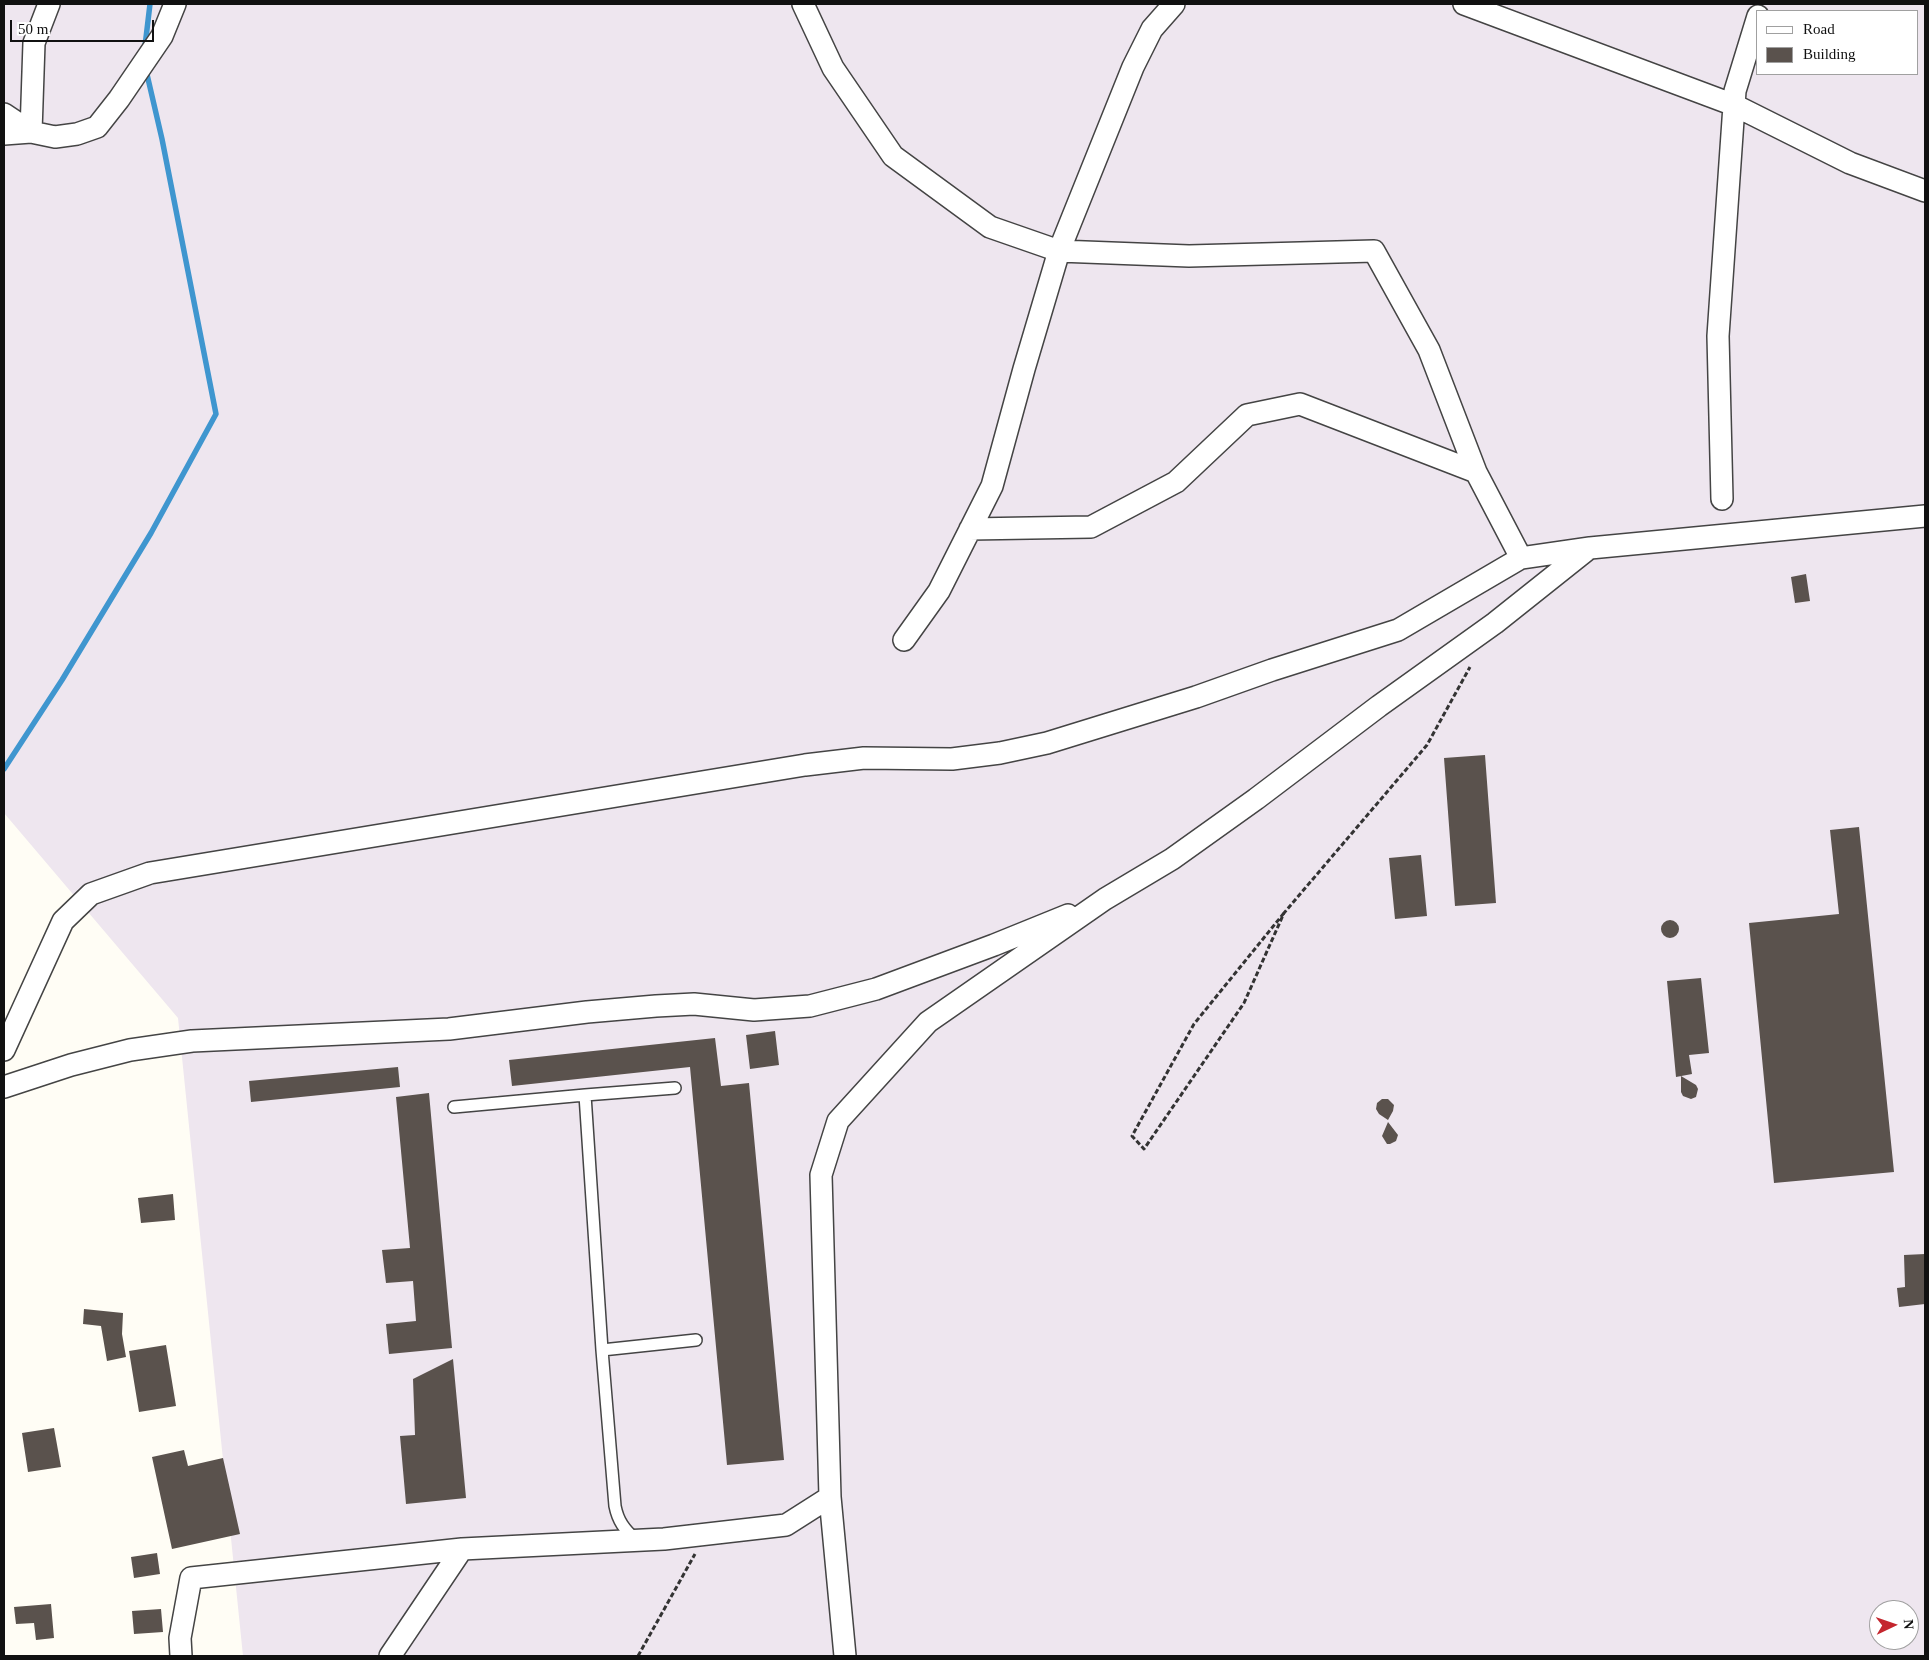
<!DOCTYPE html>
<html>
<head>
<meta charset="utf-8">
<style>
  body { margin:0 }
  #map { position:relative; width:1929px; height:1660px; overflow:hidden; background:#fffdf5; font-family:"Times New Roman",serif }
  canvas { display:block }
  .frame { position:absolute; inset:0; border:5px solid #111; pointer-events:none }
  .legend { position:absolute; left:1756px; top:10px; width:162px; height:65px; box-sizing:border-box; background:#fff; border:1px solid #a0a0a0; margin:0; padding:6px 9px; list-style:none; font-size:15px; color:#111 }
  .legend li { display:flex; align-items:center; gap:10px; height:25px }
  .legend b { width:25px; border:1px solid #a0a0a0 }
  .north { position:absolute; left:1869px; top:1600px; width:50px; height:50px; box-sizing:border-box; background:#fff; border:1px solid #a0a0a0; border-radius:50%; rotate:87deg; font-size:14px; font-weight:700; line-height:20px; text-align:center; color:#111 }
  .north::after { content:''; display:block; margin:auto; width:18px; height:22px; background:#c4262e; clip-path:polygon(50% 0,100% 100%,50% 72%,0 100%) }
  .scale { position:absolute; left:10px; top:20px; width:144px; height:22px; box-sizing:border-box; border:2px solid #111; border-top:0; padding-left:6px; font-size:15px; line-height:18px; white-space:nowrap; color:#111; -webkit-text-stroke:4px #fff; paint-order:stroke }
</style>
</head>
<body>
<div id="map">
<canvas width="1929" height="1660"></canvas>
<div class="frame"></div>
<ul class="legend">
<li><b style="height:6px;background:#fff"></b>Road</li>
<li><b style="height:14px;background:#5a524d"></b>Building</li>
</ul>
<div class="north">N</div>
<div class="scale">50 m</div>
</div>
<script>
const ctx = document.querySelector('canvas').getContext('2d');
ctx.lineJoin = 'round';
function fill(path, color) { ctx.fillStyle = color; ctx.fill(path, 'evenodd'); }
function trace(path, color, width, dash) { ctx.strokeStyle = color; ctx.lineWidth = width; ctx.lineCap = dash ? 'butt' : 'round'; ctx.setLineDash(dash || []); ctx.stroke(path); }
const industrial = new Path2D(`
  M4 4H1925V1656H243L178 1018 4 813ZM1758 11H1918V74H1758ZM1879 1610H1909V1640H1879Z`);
const stream = new Path2D(`
  M145 46 150 4
  M4 769 62 680 151 533 216 414 162 139 146 70`);
const building = new Path2D(`
  M1806 574 1810 601 1795 603 1791 577Z
  M1485 755 1496 903 1455 906 1444 758Z
  M1859 827 1894 1172 1774 1183 1749 923 1839 914 1830 830Z
  M1421 855 1427 916 1395 919 1389 858Z
  M1661 929a9 9 0 1 1 18 0a9 9 0 1 1-18 0Z
  M1701 978 1709 1053 1689 1055 1692 1074 1676 1077 1667 981Z
  M775 1031 779 1065 750 1069 746 1035Z
  M715 1038 721 1086 749 1083 784 1460 727 1465 690 1067 512 1086 509 1060Z
  M398 1067 400 1087 251 1102 249 1081Z
  M1681 1076 1696 1085 1698 1089 1696 1097 1691 1099 1683 1096 1681 1092Z
  M429 1093 452 1348 389 1354 386 1324 416 1321 413 1281 386 1283 382 1250 410 1248 396 1097Z
  M1382 1099H1388L1394 1105 1393 1111 1388 1120 1379 1114 1376 1109 1377 1103Z
  M1388 1122 1398 1135 1396 1141 1390 1144H1387L1382 1136Z
  M173 1194 175 1220 141 1223 138 1198Z
  M1925 1254V1304L1899 1307 1897 1288 1905 1287 1904 1255Z
  M84 1309 123 1313 122 1334 126 1357 107 1361 101 1326 83 1324Z
  M166 1345 176 1406 139 1412 129 1351Z
  M453 1359 466 1498 406 1504 400 1436 415 1435 413 1379Z
  M54 1428 61 1467 28 1472 22 1433Z
  M184 1450 188 1466 223 1458 240 1534 172 1549 152 1457Z
  M157 1553 160 1574 134 1578 131 1557Z
  M51 1604 54 1638 36 1640 34 1623 16 1624 14 1607Z
  M161 1609 163 1632 134 1634 132 1611Z`);
const path = new Path2D(`
  M1284 913 1194 1024 1132 1136 1144 1149 1244 1003 1284 913 1427 745 1470 667
  M638 1656 695 1554`);
const service = new Path2D(`
  M454 1107 585 1095
  M602 1350 696 1340
  M636 1540C624 1529 618 1521 615 1506L602 1350 585 1095 675 1088`);
const minor = new Path2D(`
  M803 4 833 68 893 156 990 227 1059 251 1189 256 1374 251 1429 350 1476 472 1521 558
  M1464 4 1734 105 1850 163 1925 191
  M4 114 31 132 55 137 77 134 97 127 119 99 162 36 175 4
  M4 134 31 132 34 43 49 4
  M1722 499 1718 336 1735 91 1758 16
  M970 529 1091 527 1176 482 1247 415 1300 404 1476 472
  M904 640 939 591 992 486 1024 369 1059 251 1133 67 1152 29 1174 4
  M4 1050 63 921 91 894 150 873 805 765 864 758 952 759 1000 753 1047 743 1196 697 1272 670 1398 630 1521 558 1590 548 1925 516
  M4 1087 71 1065 130 1050 192 1041 449 1029 587 1012 656 1006 694 1004 754 1010 810 1006 876 989 994 945 1068 915
  M181 1656 180 1638 191 1578 462 1549 664 1539 786 1525 830 1497
  M390 1656 462 1549
  M845 1656 830 1497 821 1175 838 1121 928 1022 1105 899 1172 859 1256 799 1379 706 1495 623 1588 549`);
fill(industrial, '#eee6ef');
trace(stream, '#3f96cf', 5.5);
fill(building, '#5a524d');
trace(service, '#444', 14);
trace(minor, '#444', 24);
trace(path, '#333', 3, [5, 2.5]);
trace(service, '#fff', 11);
trace(minor, '#fff', 21);
</script>
</body>
</html>
